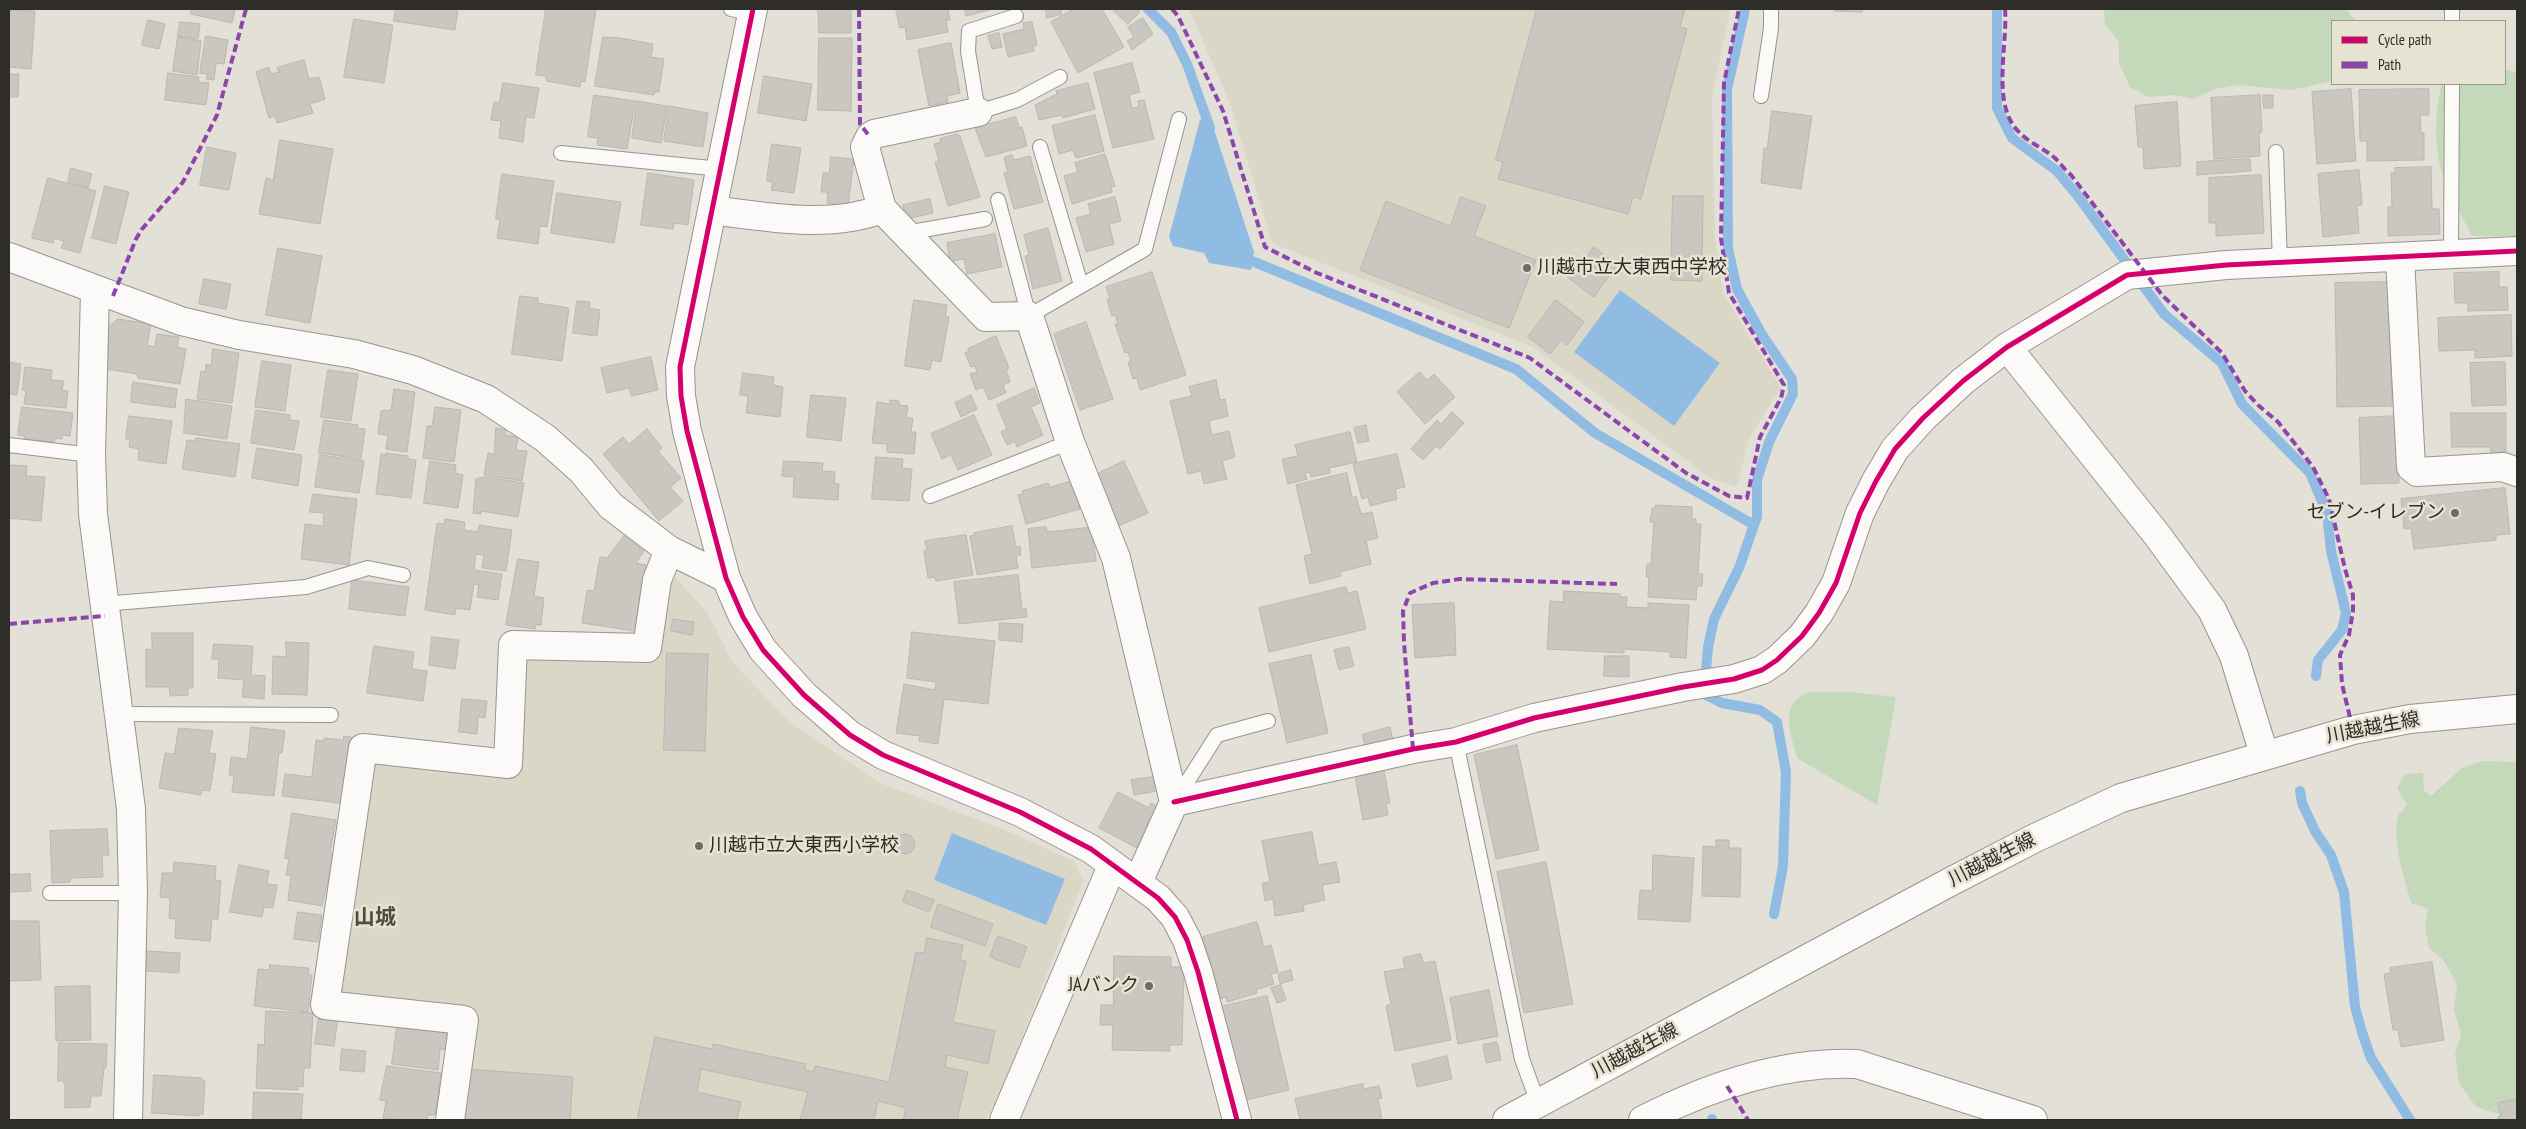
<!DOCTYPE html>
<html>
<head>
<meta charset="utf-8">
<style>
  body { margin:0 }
  #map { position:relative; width:2526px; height:1129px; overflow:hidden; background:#e2e0d7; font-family:"PT Sans Narrow",sans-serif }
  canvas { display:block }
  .frame { position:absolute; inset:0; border:10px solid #2e2d27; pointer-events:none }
  .legend { position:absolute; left:2331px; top:20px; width:175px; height:65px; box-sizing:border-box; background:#e6e3d3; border:1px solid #9c9a8e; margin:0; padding:6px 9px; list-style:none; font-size:15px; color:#2e2d27 }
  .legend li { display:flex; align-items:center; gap:10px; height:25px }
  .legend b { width:25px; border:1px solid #9c9a8e }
</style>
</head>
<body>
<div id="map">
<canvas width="2526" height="1129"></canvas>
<div class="frame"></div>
<ul class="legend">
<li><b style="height:6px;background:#d6006c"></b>Cycle path</li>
<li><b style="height:6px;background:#8e44ad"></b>Path</li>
</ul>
</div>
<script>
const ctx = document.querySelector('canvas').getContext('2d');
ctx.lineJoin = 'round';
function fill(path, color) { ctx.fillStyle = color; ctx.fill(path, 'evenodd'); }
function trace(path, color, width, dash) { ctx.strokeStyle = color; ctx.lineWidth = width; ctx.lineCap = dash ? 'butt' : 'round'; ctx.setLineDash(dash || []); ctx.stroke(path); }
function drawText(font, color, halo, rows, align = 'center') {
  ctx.font = font + ' "PT Sans Narrow","Noto Sans JP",sans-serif'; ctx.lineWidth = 5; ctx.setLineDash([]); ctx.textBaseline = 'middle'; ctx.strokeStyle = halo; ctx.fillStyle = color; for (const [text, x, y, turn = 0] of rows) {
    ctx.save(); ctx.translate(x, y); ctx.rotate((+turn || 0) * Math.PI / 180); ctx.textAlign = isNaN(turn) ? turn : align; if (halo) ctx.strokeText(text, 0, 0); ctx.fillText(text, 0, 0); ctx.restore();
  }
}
const built = new Path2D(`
  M1189 9H1730L1712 98 1715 239 1723 293 1781 388 1749 438 1737 487 1712 479 1533 347 1272 243 1230 103Z
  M676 578 709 615 732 661 788 721 880 783 1007 831 1074 861 1083 881 1004 1084 986 1120H459L476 1016 347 998 336 988 371 757 515 772 521 654 653 658 665 591Z`);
const green = new Path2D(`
  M2104 9H2349L2347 11 2356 21H2332V81L2291 90 2239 85 2215 89 2193 99 2176 95 2148 97 2130 87 2119 63V42L2105 24Z
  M2505 70 2517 72V236H2472C2463 218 2452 200 2445 181 2433 151 2435 117 2441 86L2444 84H2505Z
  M1809 692H1852L1896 697 1877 805 1797 758C1791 731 1777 705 1809 692Z
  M2483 761 2517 762V1115L2505 1116 2476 1107 2459 1083 2455 1054 2461 1035 2454 1009 2457 984 2444 961 2429 948 2425 926 2428 908 2412 904C2405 884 2390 834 2399 814 2401 811 2405 808 2407 805L2397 788 2405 774 2423 773 2424 791 2431 796 2462 768Z`);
const water = new Path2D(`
  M1209 114 1254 252 1251 270 1209 263 1204 253 1173 246 1169 237 1200 120Z
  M1620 290 1720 363 1674 426 1574 352Z
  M952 833 1065 879 1046 925 934 880Z`);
const stream = new Path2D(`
  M1148 9 1171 32 1187 64 1210 128
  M1745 9 1727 90 1728 248 1737 289 1761 333 1792 379 1793 394 1769 442 1757 480V517L1754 525
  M1997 9V108L2012 138 2057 171 2077 195 2164 314 2222 363 2242 404 2310 473 2327 513 2331 551 2346 613 2342 630 2318 660 2316 676
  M1245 252 1247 259 1516 369 1595 433 1754 525 1739 568 1714 619 1708 647 1704 694 1722 703 1760 710 1777 722 1786 772 1783 866 1774 914
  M2300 791 2302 803 2315 831 2331 855 2344 892 2355 1007 2362 1032 2371 1058 2410 1120
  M1712 1120V1119`);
const building = new Path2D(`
  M192 9H235L232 23 191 14Z
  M396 9H458L455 30 394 21Z
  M546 9H596L585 82 581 81 580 87 546 81V76L536 75Z
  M813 9H851V33H819L818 10Z
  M896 9H948L950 20H946L948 32 907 40 905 27 900 28Z
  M965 9H993L966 16Z
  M1046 9H1060L1062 14 1047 18Z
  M1074 9H1102L1124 47 1078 73 1051 22Z
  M1112 9H1136L1140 12 1128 24Z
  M1537 9H1685L1680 27 1687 29 1641 199 1633 197 1628 214 1498 179 1503 162 1496 160Z
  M1835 9H1862V12L1835 11Z
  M9 10 35 11 31 69 9 67Z
  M1143 18 1153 34 1132 50 1127 41 1134 37 1128 27Z
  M354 19 393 25 384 83 344 77Z
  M148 20 165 24 159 49 142 45Z
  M180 22 200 24 198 39 178 36Z
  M1032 22 1037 45 1033 46 1034 51 1008 57 1003 34 1024 29 1023 23Z
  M999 33 1002 47 992 49 988 36Z
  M206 36 228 40 224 64 216 63 214 80 206 79 207 74 200 73Z
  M178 37 201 41 197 75 173 71Z
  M603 37 620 38 653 44 651 57 664 59 659 92H655L654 95 595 86Z
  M819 38H852L851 111 818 110Z
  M951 43 960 93 947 96 948 102 929 106 918 50Z
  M304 60 309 79 319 77 325 99 310 104 313 113 277 123 275 116 269 118 256 72 269 67 271 74 279 72 277 68Z
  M1132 63 1140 92 1129 95 1132 108 1139 107 1138 101 1144 100 1154 139 1113 148 1094 73Z
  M168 73 199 77 198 82 209 83 206 105 165 100Z
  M9 74H19L18 97H9Z
  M764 76 812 84 806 121 758 113Z
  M503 83 539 88 534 118 526 117 523 142 499 138 501 121 491 120 494 102 499 103Z
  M1088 83 1095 109 1063 118 1062 115 1039 120 1035 105 1057 94 1056 91Z
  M2351 89 2356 161 2317 164 2312 92Z
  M2429 89V115H2420L2421 133H2424V160L2367 161V141H2360L2359 90Z
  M594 95 635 101 627 149 597 145 598 138 588 137Z
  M2260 95 2262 132 2259 133 2260 156 2214 159 2211 98Z
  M2263 95H2273V108H2264Z
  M637 101 667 106 661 143 632 138Z
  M2177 102 2181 166 2144 169 2143 147H2138L2135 106Z
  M669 106 708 113 703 147 664 141Z
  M1772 111 1812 116 1801 189 1761 183 1764 148 1767 149Z
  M1095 115 1104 151 1076 158 1073 150 1059 154 1052 126Z
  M1016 117 1019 128 1022 127 1027 146 986 157 975 128Z
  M957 134 960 136 980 197 948 206 935 162 939 161 934 144 941 142 940 139Z
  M280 140 333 149 320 224 259 214 266 178 273 180Z
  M772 144 801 148 794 193 771 190 773 182 767 181Z
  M207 147 236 153 229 190 200 185Z
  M1105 154 1115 186 1111 187 1112 192 1072 204 1064 176 1078 172 1075 163Z
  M1012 155 1014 160 1030 156 1043 202 1014 209 1004 173 1008 172 1004 158Z
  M831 157 854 159 848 206 827 203 828 192H821L823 173H829Z
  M2250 159 2251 171 2197 175V162Z
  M2431 167 2432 209H2439L2440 234 2388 236V207H2392L2391 173H2395V168Z
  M71 168 92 174 88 188 68 182Z
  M2359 170 2362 205 2357 206 2359 233 2323 237 2318 174Z
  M648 173 694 180 688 225 674 223 673 229 641 225Z
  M502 174 554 181 547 227 540 226 538 244 497 238 500 220 496 219Z
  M2261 175 2264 233 2216 236V223H2209V178Z
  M48 178 96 191 80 253 61 248 64 241 54 238 53 243 32 238Z
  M105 186 129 192 116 244 92 238Z
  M557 193 621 202 614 243 551 233Z
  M1673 196H1703L1702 281 1671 280Z
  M1115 197 1121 221 1109 224 1114 244 1086 252 1076 218 1091 214 1088 204Z
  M1461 197 1486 206 1474 236 1536 260 1509 328 1360 270 1386 201 1450 226Z
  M930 199 933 213 906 219 903 205Z
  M1048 228 1062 281 1033 289 1025 256 1029 255 1024 235Z
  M995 234 1002 267 967 274 964 259 950 261 947 243Z
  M1594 247 1617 265 1594 297 1566 276 1575 263 1579 267Z
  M278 248 322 256 310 323 266 315Z
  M1152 272 1186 375 1140 390 1137 378 1133 379 1128 362 1131 361 1128 352 1125 353 1115 324H1118L1115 315 1112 316 1107 300 1110 299 1106 287Z
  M2499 272V287H2507L2508 310 2468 311V303H2455L2454 273Z
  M204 279 231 284 226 309 199 304Z
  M2389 282 2392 406 2337 407 2335 283Z
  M520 296 538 298V303L569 308 562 361 512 354Z
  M914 300 947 305 945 317H949L941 362 932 360 930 370 905 366Z
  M1556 300 1584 322 1567 345 1561 340 1550 354 1528 337Z
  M577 301 590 302 589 308 600 310 597 336 573 333Z
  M2511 315 2512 356 2475 358V350L2439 351 2438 318Z
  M118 319 151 324 147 345 155 347 157 334 179 337 177 347 186 349 180 384 138 378 137 374 107 369 109 327Z
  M1086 322 1113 399 1080 410 1054 334Z
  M996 336 1009 368 1006 370 1010 382 1003 385 1006 393 989 400 983 387 976 390 970 374 977 372 975 366 971 367 965 353 969 351 968 349Z
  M213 349 239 353 232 403 197 399 201 371 205 372 206 364 211 365Z
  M651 357 658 390 631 396 629 388 607 393 601 368Z
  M262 361 291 365 285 411 255 407Z
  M9 362 21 364 17 395 9 394Z
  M2505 362 2506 405 2472 406 2470 363Z
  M25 367 52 370 51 380 64 381 62 390 68 391 66 408 24 404 26 390H23Z
  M328 370 358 374 351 421 321 417Z
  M1420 372 1427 380 1434 374 1455 397 1425 424 1397 392Z
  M743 373 774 377 773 385 783 387 780 417 746 413 748 396 740 395Z
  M1216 380 1220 400 1225 399 1228 416 1209 421 1212 435 1229 431 1235 457 1222 461 1227 479 1204 484 1201 471 1188 474 1170 401 1192 396 1189 387Z
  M133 382 177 389 175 408 131 402Z
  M1034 388 1040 403 1031 407 1043 435 1017 447 1015 441 1007 445 1001 432 1007 429 997 405Z
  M394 389 415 392 407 452 386 449 388 435 378 434 381 411 391 410Z
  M811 395 846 398 841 441 807 437Z
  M971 395 977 409 961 417 955 403Z
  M186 399 232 406 227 439 184 433Z
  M890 400 899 401V405L908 406 906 418H913L911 432H916L914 454 887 452V444L872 443 877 402 890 404Z
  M22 407 73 413 70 436 62 435V439L55 438 54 442 24 439 25 436 18 435Z
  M435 407 461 410 454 462 423 458 427 426H432Z
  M256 410 290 415V420L299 421 294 450 251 443Z
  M1452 412 1464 423 1440 449 1436 446 1423 460 1411 449 1437 420 1441 424Z
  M2451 413H2506V452L2491 453V447H2452Z
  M974 415 992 455 958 470 951 455 942 459 931 434Z
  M129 416 172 421 166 464 138 460 139 449 129 447 130 439H126Z
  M2397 416 2399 483 2361 484 2359 418Z
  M324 420 358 425 357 428 365 429 361 459 319 453Z
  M1366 425 1369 441 1358 443 1354 428Z
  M496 428 506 430 505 435 518 437 516 450 527 451 522 481 484 475 488 453 494 454Z
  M647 429 662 448 658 451 681 478 670 487 683 501 659 521 603 454 623 437 629 444Z
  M1350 432 1357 462 1329 468 1330 473 1311 477 1310 472 1305 473 1307 479 1288 484 1282 459 1298 456 1295 445Z
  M196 438 240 444 235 477 182 469 187 440 195 441Z
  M257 448 302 455 298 486 252 478Z
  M386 453 408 456V459L416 460 411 498 376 494 381 454 386 455Z
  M1397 454 1405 487 1395 489 1397 499 1370 506 1368 497 1362 499 1353 464Z
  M320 455 364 461 359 493 315 487Z
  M876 457 903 459 902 468 912 469 909 501 872 499Z
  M430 461 456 465 455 473 463 475 458 508 424 503Z
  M784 461 823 463 822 471 835 472 834 483 839 484 838 500 793 497 794 477 782 476Z
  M1124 461 1148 513 1116 527 1093 476Z
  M11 465 27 466 26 476 45 477 41 521 9 518V469Z
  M1347 473 1352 498 1356 496 1361 514 1372 512 1378 538 1366 541 1371 564 1340 572 1341 576 1310 584 1304 556 1312 554 1296 485Z
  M485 477 524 483 518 517 481 511V514L473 513 476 479Z
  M1072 481 1080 509 1026 524 1018 495 1023 494 1022 491 1048 483 1050 487Z
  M2505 488 2510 534 2496 535V540L2414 549 2411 528 2404 529 2401 499Z
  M313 494 357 499 349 565 301 559 305 524 323 526 324 513 310 512Z
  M1656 505 1692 507V519H1696V524H1701L1698 574H1703L1702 586H1697L1696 600 1648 597 1649 577H1646L1647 564H1651L1654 522H1650L1652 508H1655Z
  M445 519 465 522 464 530 478 532 479 525 512 530 506 571 482 568 484 555 476 554 474 570 502 574 498 600 477 597 479 585 474 584 470 610 456 608 455 615 425 610 437 523 444 524Z
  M1012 526 1016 547 1020 546 1021 555 1016 556 1018 568 977 575 970 536 974 535V533Z
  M1046 527 1047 532 1092 527 1096 561 1032 568 1028 529Z
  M966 535 973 575 936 581 935 577 928 578 924 551 927 550 925 541Z
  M624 536 644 551 636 563 646 565 635 631 582 623 587 590 594 591 600 557 607 558Z
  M518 559 539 562 534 596 544 598 541 625H536L535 629 506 625Z
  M1018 575 1022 609 1026 608 1027 617 959 624 954 582Z
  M352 580 409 587 405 616 349 609Z
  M1346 587 1348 593 1357 591 1366 629 1269 652 1259 608Z
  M1564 591 1620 594V597H1627L1626 607 1648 608V603L1689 605 1686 658 1670 657V652L1624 649V653L1547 649 1550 601 1563 602Z
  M1454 603 1456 655 1415 658 1412 605Z
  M673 619 694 622 692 635 671 631Z
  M1000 623 1023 624 1022 642 999 640Z
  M912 632 995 641 988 704 944 699 938 744 919 741 920 736 896 733 904 684 935 690 936 682 907 678Z
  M152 633H193V688H188V695L170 696 169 687H146V649L152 650Z
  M432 637 459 640 455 669 429 665Z
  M286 642 309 643 307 695 272 694 273 656 286 657Z
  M214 644 253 646 251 675 265 676 264 699 242 697 244 680 218 678 219 659H212Z
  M374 646 414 652 412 669 427 671 423 701 367 693Z
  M1349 647 1354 666 1339 670 1334 650Z
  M667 653 708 654 705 751 664 750Z
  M1311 655 1328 733 1287 743 1269 664Z
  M1605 656H1629V677L1604 676Z
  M462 699 487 701 485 718 478 717 477 734 459 732Z
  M251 727 285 731 282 753 279 752 274 796 232 792 234 776 229 775 231 757 247 759Z
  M1390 727 1394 745 1367 752 1362 735Z
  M179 728 213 731 209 753 216 754 210 791 202 790 201 795 159 788 165 753 174 754Z
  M344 736 355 738 353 753 348 752 347 764H352L347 804 282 796 285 774 312 777 316 740 323 741 324 738 343 740Z
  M1517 745 1539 850 1496 859 1474 755Z
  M1384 771 1390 803 1386 804 1388 815 1363 820 1355 776Z
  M1154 777 1157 791 1134 795 1131 780Z
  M1118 792 1149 808 1151 803 1162 809 1141 850 1099 828Z
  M292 813 336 820 330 852 335 853 322 906 288 900 291 876 286 875 289 859 285 858Z
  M107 829 109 855H102L103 877 70 878V882L52 883 50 831Z
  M1312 832 1318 865 1336 862 1340 882 1322 885 1325 900 1303 905 1304 911 1275 916 1273 899 1265 901 1262 883 1270 882 1262 841Z
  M895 844a10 10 0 1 1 20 0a10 10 0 1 1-20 0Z
  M1716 840H1729V848H1741L1740 897 1702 896 1703 846 1716 847Z
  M1653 855 1694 858 1690 922 1638 919 1640 890 1652 891Z
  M174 862 216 866 215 880 221 881 218 919H212L210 941 175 938 176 919 169 918 170 898 160 897 162 873H173Z
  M1546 862 1573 1004 1524 1013 1497 872Z
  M239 865 269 871 267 884 277 885 273 908 264 907 262 917 230 912Z
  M30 874 31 891 9 892V875Z
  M907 890 934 900 929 912 903 902Z
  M938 904 993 924 985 946 931 927Z
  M298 912 322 915 318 942 294 939Z
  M9 921H39L41 980 9 981Z
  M1257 922 1264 947 1271 945 1278 972 1271 974 1274 984 1256 990 1257 993 1227 1002 1226 997 1221 999 1203 937Z
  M998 936 1027 947 1019 968 990 957Z
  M927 938 963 945 960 960 966 961 953 1022 995 1031 988 1064 947 1055 945 1067 968 1072 957 1120H903L906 1108 878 1101 874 1120H800L808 1092 701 1069 697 1092 741 1102 737 1120H637L655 1037 712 1049 713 1044 806 1064 805 1070 813 1072 815 1066 889 1082 916 952 924 953Z
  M147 951 180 953 179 973 146 971Z
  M1421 954 1423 963 1435 961 1451 1040 1395 1051 1386 1006 1391 1004 1384 972 1405 968 1403 958Z
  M1114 956 1171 957V967H1184L1182 1045H1169L1170 1051 1112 1050 1113 1025H1100L1101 1005H1113Z
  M2432 962 2444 1040 2401 1047 2398 1030H2393L2384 974 2391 973 2390 968Z
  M270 965 309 968 308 975H312L308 1012 254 1006 258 969 269 970Z
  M1291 970 1293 980 1280 984 1278 974Z
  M1281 985 1286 1000 1277 1003 1271 988Z
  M90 986 91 1040 56 1041 55 987Z
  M1489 990 1498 1036 1458 1044 1450 998Z
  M1267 996 1289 1090 1242 1101 1220 1007Z
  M266 1011 313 1013 310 1068H304L303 1087 298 1086V1090L256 1088 258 1044 264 1045Z
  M319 1015 338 1017 334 1046 315 1044Z
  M398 1020 450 1027 447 1050 440 1049 438 1070 392 1064Z
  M1497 1042 1501 1060 1486 1063 1483 1045Z
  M59 1043 107 1044 106 1068H104L101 1096H91L90 1107 65 1108V1085L63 1081H58Z
  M342 1049 366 1051 364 1072 340 1070Z
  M1447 1056 1452 1079 1417 1087 1412 1065Z
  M387 1066 441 1073 435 1115H428L427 1120 383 1119 386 1101 380 1100Z
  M468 1069 573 1077 570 1120H464Z
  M154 1075 202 1078V1081H205L203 1114H199V1116L152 1113Z
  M1363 1084 1364 1089 1379 1086 1382 1098 1378 1099 1382 1120H1300L1295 1099Z
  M254 1092 303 1094 301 1120H253Z
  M2517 1099V1120H2498V1117L2501 1116 2498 1103Z`);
const lane = new Path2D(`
  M731 9 752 13
  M2452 9V21
  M1016 16 969 31 968 51 978 112 1017 100 1060 77
  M1761 96 1771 28V9
  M1040 147 1081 285
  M2276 152 2280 263
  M561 153 721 169
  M998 200 1029 316 1145 249 1179 119
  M906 233 985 219
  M2451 254 2452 84
  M9 445 91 455
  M930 496 1070 442
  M103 604 306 587 368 568 403 575
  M118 714 331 715
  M1456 742 1522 1059 1538 1103
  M1175 801 1217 735 1268 721
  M50 893H133`);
const street = new Path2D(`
  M753 9 680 367 681 396 687 431 726 578 743 617 763 650 804 695 850 735 883 755 1020 812 1091 849 1158 898 1175 917 1187 940 1198 972 1237 1120
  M978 112 874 134 870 137 865 147 882 209 986 317 1029 316 1070 442 1116 558 1174 802 1138 882
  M712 210C767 217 829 229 882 209
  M9 257 181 321 239 335 354 354 413 370 486 399 545 438 581 470 611 506 669 550 726 578
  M2400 258 2411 467 2417 472 2503 467 2517 472
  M95 290 91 455 93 514 131 809 133 893 128 1120
  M2007 347 2157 535 2212 610 2234 656 2264 754
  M1174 802 1413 749 1456 742 1534 718 1683 687 1734 679 1762 670 1777 660 1802 636 1819 613 1836 583 1860 513 1876 481 1895 449 1923 418 1963 381 2007 347 2127 275 2226 265 2517 251
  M450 1120 464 1020 325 1005 363 748 508 764 513 645 647 648 657 580 669 550
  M1004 1120 1112 866
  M1643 1120C1708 1087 1784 1061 1857 1064L2033 1120`);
const secondary = new Path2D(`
  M1507 1120 1950 882 2035 838 2121 798 2353 730 2410 719 2517 709`);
const quiet = new Path2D(`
  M859 9 860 124 870 137
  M1172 9 1178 16 1223 111 1265 247 1317 273 1530 358 1686 473 1729 496 1747 498 1760 437 1781 398 1784 385 1729 293 1721 238 1724 83 1739 9
  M2005 9C2008 44 1991 104 2018 131 2029 143 2043 148 2055 158 2060 163 2065 170 2071 175L2162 295 2222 353 2245 391 2258 405 2278 422 2313 467 2329 499 2345 569 2353 595V611L2349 635 2340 655 2342 684 2353 730
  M113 296 136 239 142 229 183 182 217 115 246 9
  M9 624 105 616
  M1413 749 1404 643 1403 611 1410 593 1433 583 1460 579 1617 584
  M1727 1086 1748 1120`);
const cycleway = new Path2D(`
  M753 9 680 367 681 396 687 431 726 578 743 617 763 650 804 695 850 735 883 755 1020 812 1091 849 1158 898 1175 917 1187 940 1198 972 1237 1120
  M1174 802 1413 749 1456 742 1534 718 1683 687 1734 679 1762 670 1777 660 1802 636 1819 613 1836 583 1860 513 1876 481 1895 449 1923 418 1963 381 2007 347 2127 275 2226 265 2517 251`);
const markers = [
  [1527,268,5,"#6d6c65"],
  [2455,513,5,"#6d6c65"],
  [699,846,5,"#6d6c65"],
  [1149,986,5,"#6d6c65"]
];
const poiNames = [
  ["川越市立大東西中学校",1537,268],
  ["セブン-イレブン",2445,513,"right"],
  ["川越市立大東西小学校",709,846],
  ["JAバンク",1139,986,"right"]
];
const streetNames = [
  ["川越越生線",2373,728,-11],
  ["川越越生線",1992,860,-27],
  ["川越越生線",1635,1051,-28]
];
const quarterNames = [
  ["山城",375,918]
];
fill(built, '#dad7c6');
fill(green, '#c4d9ba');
fill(water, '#90bce3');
trace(stream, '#90bce3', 10);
fill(building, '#cac7c0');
trace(building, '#b9b7b0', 1);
trace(lane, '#96958e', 16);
trace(street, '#96958e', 30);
trace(secondary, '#96958e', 30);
trace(lane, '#fbfaf9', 14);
trace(street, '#fbfaf9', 28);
trace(secondary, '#fbfaf9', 28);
trace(quiet, '#8e44ad', 4, [8, 4]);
trace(cycleway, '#d6006c', 5);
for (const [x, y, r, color] of markers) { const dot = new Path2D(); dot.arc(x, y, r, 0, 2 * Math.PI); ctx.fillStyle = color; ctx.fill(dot); trace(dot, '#e6e3d3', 2); }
drawText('19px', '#2e2d27', '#e6e3d3', poiNames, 'left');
drawText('19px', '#2e2d27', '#e6e3d3', streetNames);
drawText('bold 21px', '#4e4c3f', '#e6e3d3', quarterNames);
</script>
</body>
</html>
